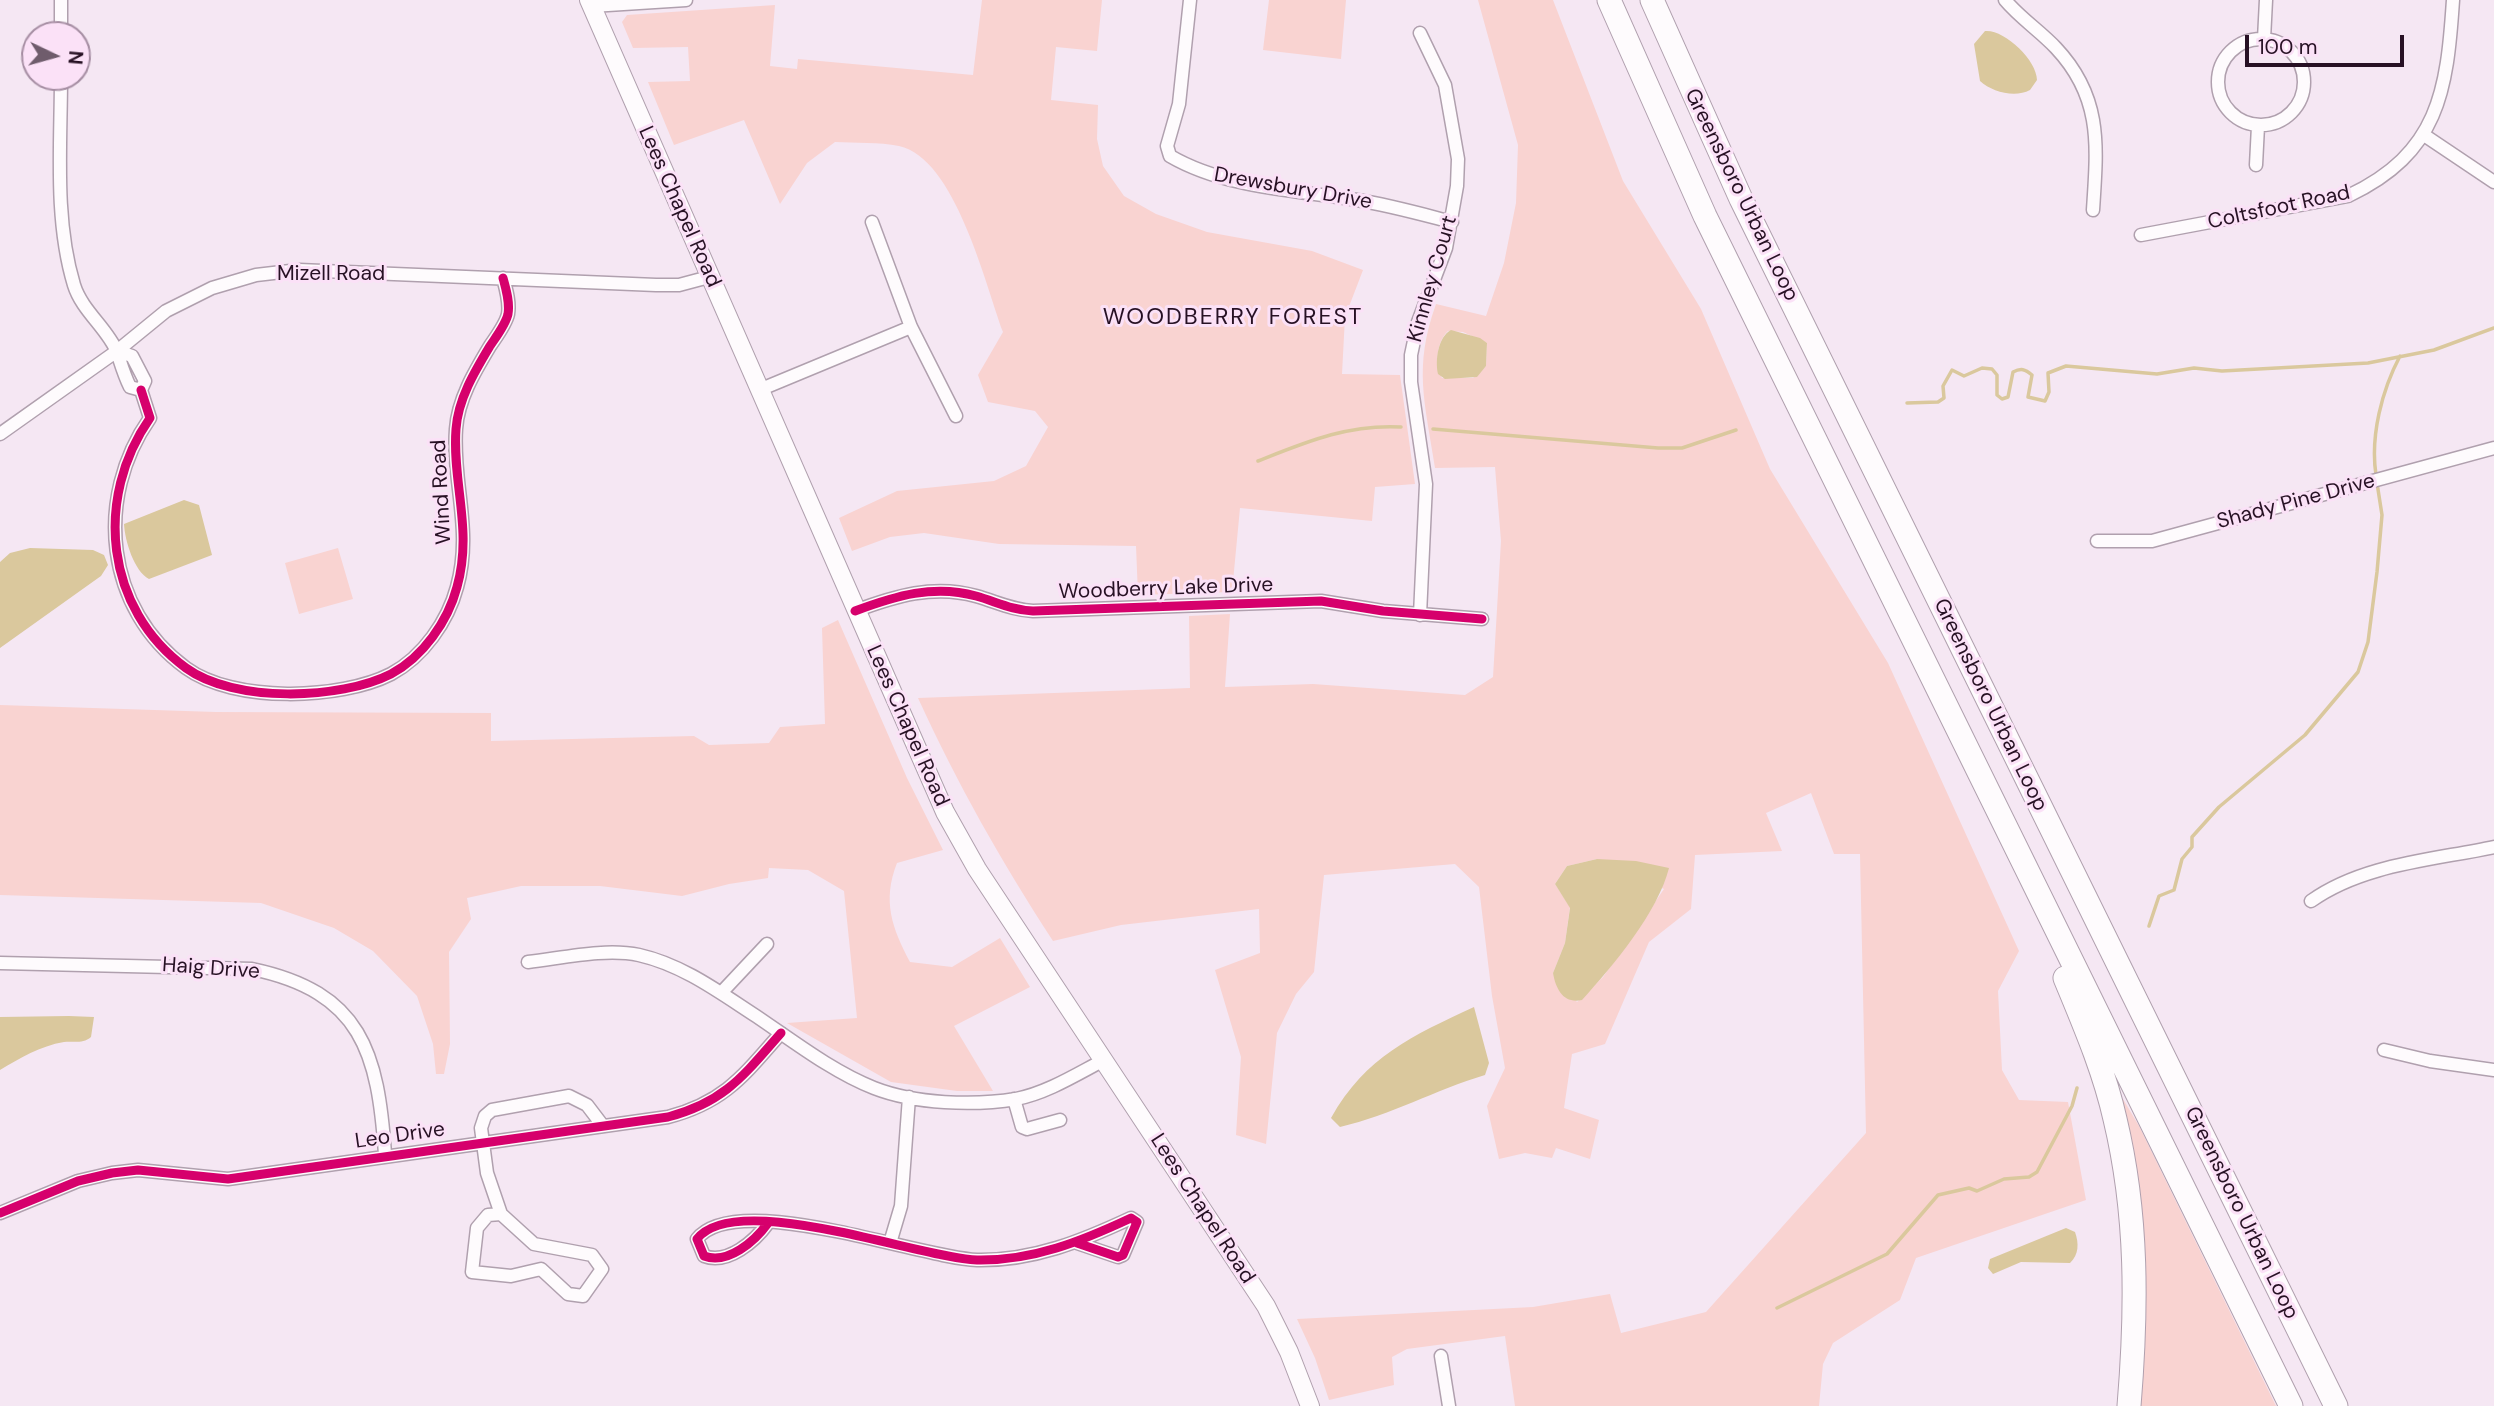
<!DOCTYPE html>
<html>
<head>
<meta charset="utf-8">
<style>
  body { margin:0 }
  #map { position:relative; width:2494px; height:1406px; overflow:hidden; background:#f5e7f3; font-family:"DM Sans",sans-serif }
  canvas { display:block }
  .north { position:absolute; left:21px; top:21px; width:70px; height:70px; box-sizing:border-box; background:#fbe1f7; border:2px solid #a68ea3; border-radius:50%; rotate:95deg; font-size:19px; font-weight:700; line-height:28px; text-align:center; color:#271124 }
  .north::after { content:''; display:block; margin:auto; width:24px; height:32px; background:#6f5c6c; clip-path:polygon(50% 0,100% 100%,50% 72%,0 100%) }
  .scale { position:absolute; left:2245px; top:35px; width:159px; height:32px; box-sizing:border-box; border:4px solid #271124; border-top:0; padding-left:9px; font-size:21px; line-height:24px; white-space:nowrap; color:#271124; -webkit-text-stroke:5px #fbe1f7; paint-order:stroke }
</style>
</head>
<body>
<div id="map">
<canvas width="2494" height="1406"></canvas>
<div class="north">N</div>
<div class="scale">100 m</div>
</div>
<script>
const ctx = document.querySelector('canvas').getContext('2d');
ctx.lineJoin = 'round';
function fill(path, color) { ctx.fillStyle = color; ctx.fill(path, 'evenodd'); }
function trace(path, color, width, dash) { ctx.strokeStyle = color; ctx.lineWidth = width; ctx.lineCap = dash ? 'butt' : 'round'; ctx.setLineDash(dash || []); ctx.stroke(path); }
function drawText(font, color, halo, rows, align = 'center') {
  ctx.font = font + ' "DM Sans",sans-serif'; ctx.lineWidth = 6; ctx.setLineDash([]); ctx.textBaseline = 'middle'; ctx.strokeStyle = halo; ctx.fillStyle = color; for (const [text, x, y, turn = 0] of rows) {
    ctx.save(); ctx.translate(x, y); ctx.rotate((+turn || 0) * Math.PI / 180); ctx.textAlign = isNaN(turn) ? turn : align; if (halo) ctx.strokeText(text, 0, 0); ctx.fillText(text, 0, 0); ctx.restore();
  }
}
const green = new Path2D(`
  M982 0H1102L1097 51 1056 47 1051 100 1098 105 1097 139 1103 166 1124 196 1156 214 1207 232 1312 251 1363 270 1345 317 1342 374 1400 375 1415 484 1375 487 1372 521 1240 508 1232 592 1138 595 1136 546 999 544 924 533 890 537 852 551 839 518 897 491 994 481 1026 466 1048 427 1035 411 988 402 978 375 1003 332C985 283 955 158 899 146 879 142 855 143 835 142L807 163 780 204 744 120 674 145 648 82 690 81 688 47 633 48 622 22 627 15 775 5 770 66 797 69 798 59 973 75Z
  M1269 0H1346L1341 59 1263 50Z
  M1478 0H1553L1623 181 1701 309 1770 469 1888 663 2019 951 1998 991 2002 1070 2019 1100 2068 1102 2086 1200 1916 1258 1900 1300 1833 1343 1823 1364 1819 1406H1515L1505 1336 1407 1349 1392 1357 1394 1385 1329 1400 1315 1358 1297 1319 1533 1307 1610 1294 1621 1333 1706 1312 1866 1133 1860 854H1834L1811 793 1766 813 1782 851 1695 855 1691 909 1649 942 1605 1044 1572 1054 1564 1108 1599 1120 1590 1159 1556 1148 1552 1158 1525 1153 1499 1159 1487 1106 1505 1068 1492 996 1479 887 1455 864 1324 875 1314 972 1296 994 1277 1033 1266 1144 1236 1135 1241 1057 1215 970 1260 953 1259 909 1121 925 1053 941C1000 859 959 787 918 698L1190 688 1189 616 1230 614 1225 687 1313 684 1465 695 1493 677 1501 541 1495 467 1435 468C1425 402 1413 368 1436 304L1486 316 1504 263 1516 203 1518 145ZM1448 331 1463 332 1487 343 1486 366 1473 378H1442C1435 363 1436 343 1448 331ZM1597 859 1664 889 1603 977 1577 1002 1553 973 1565 943 1570 907 1555 884 1567 866Z
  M338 548 353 599 299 614 285 563Z
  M838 620 907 778 943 850 897 863C882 901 892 928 910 962L952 967 1000 938 1030 987 954 1026 993 1091H957L891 1082 787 1023 857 1018 844 891 808 870 769 868 768 878 729 884 682 896 600 886H521L467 898 471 919 449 952 450 1044 444 1074H436L433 1044 417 996 373 951 334 928 261 903 0 895V705L216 712 491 713V741L694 736 709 745 769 743 780 727 825 724 822 628Z
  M2123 1099 2139 1126 2276 1406H2138L2116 1102Z`);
const water = new Path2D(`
  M1985 31C2004 29 2037 60 2037 80L2030 90C2015 98 1992 92 1980 81L1974 44Z
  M1451 330 1480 338 1487 343 1486 366 1477 377 1445 379 1438 374C1435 360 1438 337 1451 330Z
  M184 500 199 505 212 555 149 579C134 571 125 541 124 524Z
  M30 548 93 550 104 555 108 565 101 576 0 648V562L10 553Z
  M1597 859 1636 861 1669 868C1658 912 1613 966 1582 1000 1564 1004 1556 990 1553 973L1565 943 1570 908 1555 884 1567 866Z
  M1474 1007 1489 1063 1485 1075C1435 1090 1391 1115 1340 1127L1331 1118C1366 1056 1412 1036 1474 1007Z
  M69 1016 94 1017 91 1037C83 1044 74 1041 64 1042 40 1046 20 1058 0 1070V1017Z
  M2066 1228 2075 1232C2079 1243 2079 1255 2070 1263L2021 1262 1993 1274 1988 1268 1990 1259Z`);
const stream = new Path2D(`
  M1907 403 1938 402 1944 398 1943 386 1952 370 1964 376 1982 368 1992 369 1997 375V395L2002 399 2008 397 2013 372C2021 368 2025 369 2032 375L2028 397 2045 401 2049 392 2048 373 2066 366 2157 374 2194 368 2222 371 2368 363 2434 350 2494 328
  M1433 429 1658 448H1682L1736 430
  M1258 461C1306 442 1348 424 1401 427
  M2376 475C2370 436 2382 390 2400 356
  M2149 926 2159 896 2174 890 2182 859 2192 847V837L2219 807 2305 735 2358 672 2368 642 2377 572 2382 515 2377 483
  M1777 1308 1887 1254 1938 1195 1969 1188 1977 1191 2004 1179 2029 1177 2037 1172 2072 1106 2077 1088`);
const street = new Path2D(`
  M61 0V35
  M1190 0 1179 104 1167 146 1170 156C1225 188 1295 190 1357 200 1389 205 1421 214 1452 222
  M2005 0C2020 18 2040 31 2056 48 2103 98 2097 147 2093 210
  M592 6 686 0
  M1420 33 1445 85 1458 159 1457 186 1446 248 1418 322 1411 355V382L1426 484 1420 615
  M2218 82a43 43 0 1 1 86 0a43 43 0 1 1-86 0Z
  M2264 39 2266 0
  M61 77C61 145 54 219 74 285 82 311 108 329 117 352 121 364 124 375 130 387L141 390 145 381 132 356 117 351
  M2424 135 2494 182
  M2256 165 2258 126
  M872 222 911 327 956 416
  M2141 235 2348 196C2439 153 2447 91 2453 0
  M141 390 150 418C94 498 105 609 186 668 234 703 340 700 391 674 423 657 448 621 457 587 473 530 452 483 456 429 458 399 475 371 490 346 496 337 506 324 508 314 510 302 506 289 503 278
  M759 390 911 327
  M0 434 117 351 166 311 212 288 256 275 299 270 656 285H679L709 277
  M2097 541H2152L2494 448
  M855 611C895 596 934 584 976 596 997 602 1012 610 1033 611L1321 601 1383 611 1482 619
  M2311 901C2363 864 2433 860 2494 847
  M528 962C563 958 605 948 639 955 683 965 719 992 756 1016 793 1041 833 1072 874 1088 915 1104 974 1106 1016 1099 1047 1093 1077 1074 1104 1060
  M0 963 252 969C362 992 378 1053 385 1154
  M721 993 767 944
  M2384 1050 2430 1061 2494 1070
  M1014 1099 1022 1127 1027 1129 1060 1120
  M0 1213 78 1181 112 1173 138 1170 228 1179 668 1117C725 1102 744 1075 781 1033
  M501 1214 488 1215 477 1228 472 1272 511 1276 541 1269 568 1294 583 1296 602 1269 592 1255 534 1244 501 1214 487 1173 481 1128 485 1116 492 1110 569 1096 587 1105 603 1126
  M768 1223C755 1241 728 1265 704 1256L697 1239C736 1189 920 1258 977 1260 1033 1261 1082 1241 1131 1218L1137 1222 1123 1255 1118 1257 1077 1243
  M890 1243 901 1206 909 1097
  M1441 1356 1449 1406`);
const secondary = new Path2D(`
  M589 0 945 812 977 869 1266 1306 1289 1352 1310 1406`);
const highway = new Path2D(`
  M1609 0 1705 216 2291 1406
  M1652 0 1741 199 2336 1406
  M2065 978C2084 1024 2104 1070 2115 1119 2138 1215 2137 1309 2129 1406`);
const cycleway = new Path2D(`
  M141 390 150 418C94 498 105 609 186 668 234 703 340 700 391 674 423 657 448 621 457 587 473 530 452 483 456 429 458 399 475 371 490 346 496 337 506 324 508 314 510 302 506 289 503 278
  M855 611C895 596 934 584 976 596 997 602 1012 610 1033 611L1321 601 1383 611 1482 619
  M0 1213 78 1181 112 1173 138 1170 228 1179 668 1117C725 1102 744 1075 781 1033
  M768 1223C755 1241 728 1265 704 1256L697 1239C736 1189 920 1258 977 1260 1033 1261 1082 1241 1131 1218L1137 1222 1123 1255 1118 1257 1077 1243`);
const streetNames = [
  ["Drewsbury Drive",1293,189,10],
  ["Greensboro Urban Loop",1741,195,64],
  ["Lees Chapel Road",679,207,66],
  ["Coltsfoot Road",2279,208,-12],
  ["Mizell Road",331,274],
  ["Kinnley Court",1433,279,-74],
  ["Wind Road",442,492,-93],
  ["Shady Pine Drive",2296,502,-15],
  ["Woodberry Lake Drive",1166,589,-2],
  ["Greensboro Urban Loop",1990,705,64],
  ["Lees Chapel Road",907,726,66],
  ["Haig Drive",211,969,4],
  ["Leo Drive",400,1136,-8],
  ["Lees Chapel Road",1202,1209,57],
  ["Greensboro Urban Loop",2241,1213,64]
];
const neighbourhoodNames = [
  ["WOODBERRY FOREST",1233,318]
];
fill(green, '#f9d3d1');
fill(water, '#dac89d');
trace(stream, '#dac89d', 3.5);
trace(street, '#b0a0ae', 15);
trace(secondary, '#b0a0ae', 20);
trace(highway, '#b0a0ae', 25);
trace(street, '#fefbfd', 12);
trace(secondary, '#fefbfd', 18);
trace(highway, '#fefbfd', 23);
trace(cycleway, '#d6006c', 9);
drawText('21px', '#271124', '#fbe1f7', streetNames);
ctx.letterSpacing = '2px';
drawText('23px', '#271124', '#fbe1f7', neighbourhoodNames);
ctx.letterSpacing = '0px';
</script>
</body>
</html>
